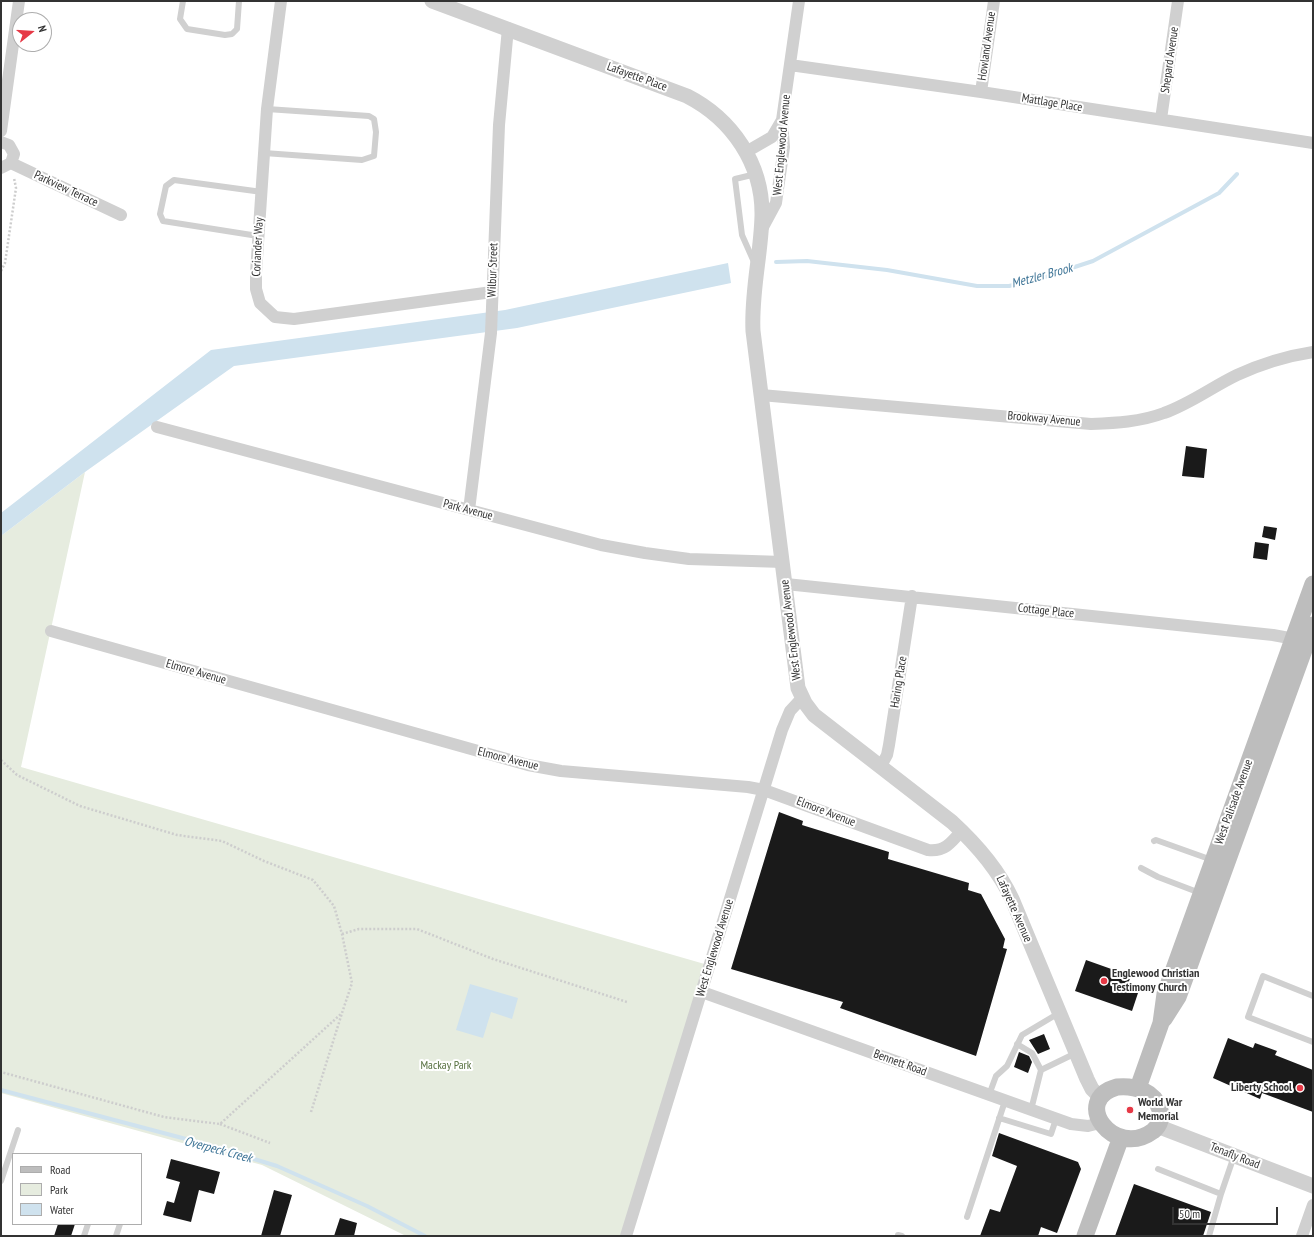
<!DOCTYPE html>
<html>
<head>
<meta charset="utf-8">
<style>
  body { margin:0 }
  #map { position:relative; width:1314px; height:1237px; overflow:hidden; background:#fff; font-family:"PT Sans Narrow",sans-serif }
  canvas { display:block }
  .frame { position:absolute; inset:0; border:2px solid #333; pointer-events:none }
  .legend { position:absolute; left:12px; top:1153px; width:130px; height:72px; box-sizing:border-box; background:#fff; border:1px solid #adadad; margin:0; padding:5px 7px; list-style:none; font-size:12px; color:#333 }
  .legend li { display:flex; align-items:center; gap:8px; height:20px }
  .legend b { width:20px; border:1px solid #adadad }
  .north { position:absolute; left:12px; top:12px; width:40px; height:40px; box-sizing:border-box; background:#fff; border:1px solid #adadad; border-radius:50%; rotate:73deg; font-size:11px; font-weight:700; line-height:16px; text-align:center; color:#333 }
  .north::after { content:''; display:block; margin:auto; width:14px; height:18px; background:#e63946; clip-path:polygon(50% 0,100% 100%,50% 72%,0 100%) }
  .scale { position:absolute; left:1172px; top:1207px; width:106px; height:18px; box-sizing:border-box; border:2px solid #333; border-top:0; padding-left:5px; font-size:12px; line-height:14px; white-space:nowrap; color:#333; -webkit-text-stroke:3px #fff; paint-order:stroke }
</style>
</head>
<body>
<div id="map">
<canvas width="1314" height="1237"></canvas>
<div class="frame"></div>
<ul class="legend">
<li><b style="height:5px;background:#bdbdbd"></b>Road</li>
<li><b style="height:11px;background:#e6ecdf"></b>Park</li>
<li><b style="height:11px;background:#cfe2ee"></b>Water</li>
</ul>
<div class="north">N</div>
<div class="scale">50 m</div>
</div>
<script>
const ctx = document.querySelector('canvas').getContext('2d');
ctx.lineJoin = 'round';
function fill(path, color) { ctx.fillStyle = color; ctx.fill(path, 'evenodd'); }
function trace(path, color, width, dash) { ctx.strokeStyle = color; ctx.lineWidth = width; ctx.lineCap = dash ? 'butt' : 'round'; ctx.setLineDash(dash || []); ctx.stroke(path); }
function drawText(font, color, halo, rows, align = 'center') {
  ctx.font = font + ' "PT Sans Narrow",sans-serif'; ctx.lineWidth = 4; ctx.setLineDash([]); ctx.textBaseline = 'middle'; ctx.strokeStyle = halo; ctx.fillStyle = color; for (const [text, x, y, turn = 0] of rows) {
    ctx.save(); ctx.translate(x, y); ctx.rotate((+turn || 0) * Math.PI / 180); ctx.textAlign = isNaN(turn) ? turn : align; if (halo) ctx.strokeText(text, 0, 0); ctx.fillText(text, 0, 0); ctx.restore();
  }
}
const green = new Path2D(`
  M85 472 21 767 708 965 621 1236H406L262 1165 1 1093V536Z`);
const water = new Path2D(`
  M728 263 731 283 517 328 234 366 85 472 1 536V513L211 350 505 310Z
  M470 984 518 998 512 1019 491 1012 483 1038 456 1030Z`);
const stream = new Path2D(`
  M776 262 807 261 887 270 977 286H1009L1035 280 1093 261 1219 193 1237 174
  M1 1090 205 1144 277 1166 367 1206 425 1236`);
const building = new Path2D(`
  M1186 446 1207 449 1204 478 1182 476Z
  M1264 526 1277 528 1275 540 1262 537Z
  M1255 542 1269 544 1267 560 1253 558Z
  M779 812 803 821 802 825 889 852 888 859 969 883 968 890 981 894 1005 939 1003 948 1007 949 976 1056 840 1008 843 1002 731 969Z
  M1086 960 1131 976 1127 986 1139 990 1132 1011 1075 991Z
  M1044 1034 1050 1049 1038 1054 1029 1040Z
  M1228 1038 1253 1048 1255 1043 1277 1051 1275 1055 1313 1070V1112L1262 1093 1260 1099 1213 1078Z
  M1019 1052 1029 1056 1032 1062 1028 1073 1014 1067Z
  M999 1133 1078 1162 1081 1169 1057 1233 1041 1227 1038 1236H980L990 1209 1000 1212 1017 1166 992 1156Z
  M171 1159 220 1172 214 1194 199 1190 191 1222 163 1215 167 1201 174 1203 180 1182 166 1178Z
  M1134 1184 1211 1212 1203 1236H1115Z
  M274 1190 292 1195 280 1236H261Z
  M340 1218 357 1223 354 1236H334Z
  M58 1224H75L71 1236H54Z`);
const path = new Path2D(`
  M1 271 5 263 16 188 14 178
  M1 760 17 775 80 806 177 835 222 841 264 861 313 880 334 906 342 934 352 983 342 1013 220 1124 164 1117 1 1072
  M342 934 359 929H417L493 959 627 1002
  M311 1112 342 1013
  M220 1124 270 1143`);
const service = new Path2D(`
  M183 1 180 19 187 29 225 35 232 34 237 29 239 1
  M264 153 362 160 374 156 376 132 374 119 369 116 267 109
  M258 236 163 221 160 214 166 186 174 180 262 192
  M754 262 742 235 735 179 756 174
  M1154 841 1156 840 1212 860
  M1141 868 1158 877 1200 893
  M1313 996 1263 976 1248 1017 1313 1042
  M1017 1044 1032 1053 1041 1070
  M989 1095 996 1076 1007 1066 1022 1035 1059 1013
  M1031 1110 1041 1070 1076 1053
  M999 1118 1051 1134 1056 1119
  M1158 1169 1221 1194 1234 1156
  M1 1181 18 1130
  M967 1217 1005 1101
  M84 1236 88 1224
  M116 1236 120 1224
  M898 1236V1235L902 1236
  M1209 1236 1221 1194`);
const minor = new Path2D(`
  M281 1 267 109 256 273V289L260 303 275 317 294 319 492 292
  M790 65 981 92 1313 143
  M981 92 994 1
  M1161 119 1178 1
  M1 131 19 1
  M1 142 9 145 14 154 11 163 1 168
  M746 152 772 137 782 120
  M11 163 121 215
  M762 229 776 203 784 147 782 120 799 1
  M761 395 1091 424C1116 423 1140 422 1164 413 1190 404 1212 387 1237 375 1261 364 1287 356 1313 352
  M157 427 601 545 645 553 689 559 783 562
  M469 510 491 333 499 125 508 28
  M786 584 1273 635 1300 640
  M51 631 528 765 561 771 748 787 764 790 928 850C945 852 952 842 962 830
  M881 766 887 755 889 745 912 596
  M702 992 1071 1124 1088 1126 1100 1123
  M626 1236 782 730 790 711 802 698
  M1302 1236 1313 1205`);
const tertiary = new Path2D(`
  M432 1 687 96C732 119 763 164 762 216 761 255 751 292 753 331L798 688 805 703 814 715 952 822C976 844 998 869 1012 899L1087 1079 1092 1089 1101 1098
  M1157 1126 1313 1186`);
const secondary = new Path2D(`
  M1164 1019 1178 997 1313 625
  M1117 1087C1126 1086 1135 1087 1144 1091 1159 1098 1168 1119 1153 1131 1114 1160 1070 1100 1117 1087Z
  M1138 1088 1161 1023 1165 994 1313 584
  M1085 1236 1121 1137`);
const markers = [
  [1104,981,4,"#e63946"],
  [1300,1088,4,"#e63946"],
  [1130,1110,4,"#e63946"]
];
const streetNames = [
  ["Howland Avenue",987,46,-82],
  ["Shepard Avenue",1170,60,-82],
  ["Lafayette Place",637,77,20],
  ["Mattlage Place",1052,103,9],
  ["West Englewood Avenue",782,145,-85],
  ["Parkview Terrace",66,189,25],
  ["Coriander Way",258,247,-87],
  ["Wilbur Street",493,270,-88],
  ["Brookway Avenue",1044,419,5],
  ["Park Avenue",468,510,15],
  ["Cottage Place",1046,611,6],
  ["West Englewood Avenue",791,630,-97],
  ["Elmore Avenue",196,672,16],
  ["Haring Place",899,682,-81],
  ["Elmore Avenue",508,759,14],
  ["West Palisade Avenue",1234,802,-70],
  ["Elmore Avenue",826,812,21],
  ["Lafayette Avenue",1014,909,66],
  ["West Englewood Avenue",715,948,-73],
  ["Bennett Road",900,1063,20],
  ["Tenafly Road",1235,1156,21]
];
const poiNames = [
  ["Englewood Christian",1112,974],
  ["Testimony Church",1112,988],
  ["Liberty School",1292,1088,"right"],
  ["World War",1138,1103],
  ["Memorial",1138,1117]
];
const parkNames = [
  ["Mackay Park",446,1066]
];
const waterNames = [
  ["Metzler Brook",1042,276,-15],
  ["Overpeck Creek",218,1150,15]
];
fill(green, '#e6ecdf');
fill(water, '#cfe2ee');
trace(stream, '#cfe2ee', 4);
fill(building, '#1a1a1a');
trace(path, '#cdcdcd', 2.5, [2, 2]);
trace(service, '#d0d0d0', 6);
trace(minor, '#d0d0d0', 12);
trace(tertiary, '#d0d0d0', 15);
trace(secondary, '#bdbdbd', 17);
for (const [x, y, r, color] of markers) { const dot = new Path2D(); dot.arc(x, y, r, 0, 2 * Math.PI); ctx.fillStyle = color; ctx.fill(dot); trace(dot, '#fff', 1.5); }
drawText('12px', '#333', '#fff', streetNames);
drawText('bold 12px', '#333', '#fff', poiNames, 'left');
drawText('12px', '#56703f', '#fff', parkNames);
drawText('italic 13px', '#3f7597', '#fff', waterNames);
</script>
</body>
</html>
